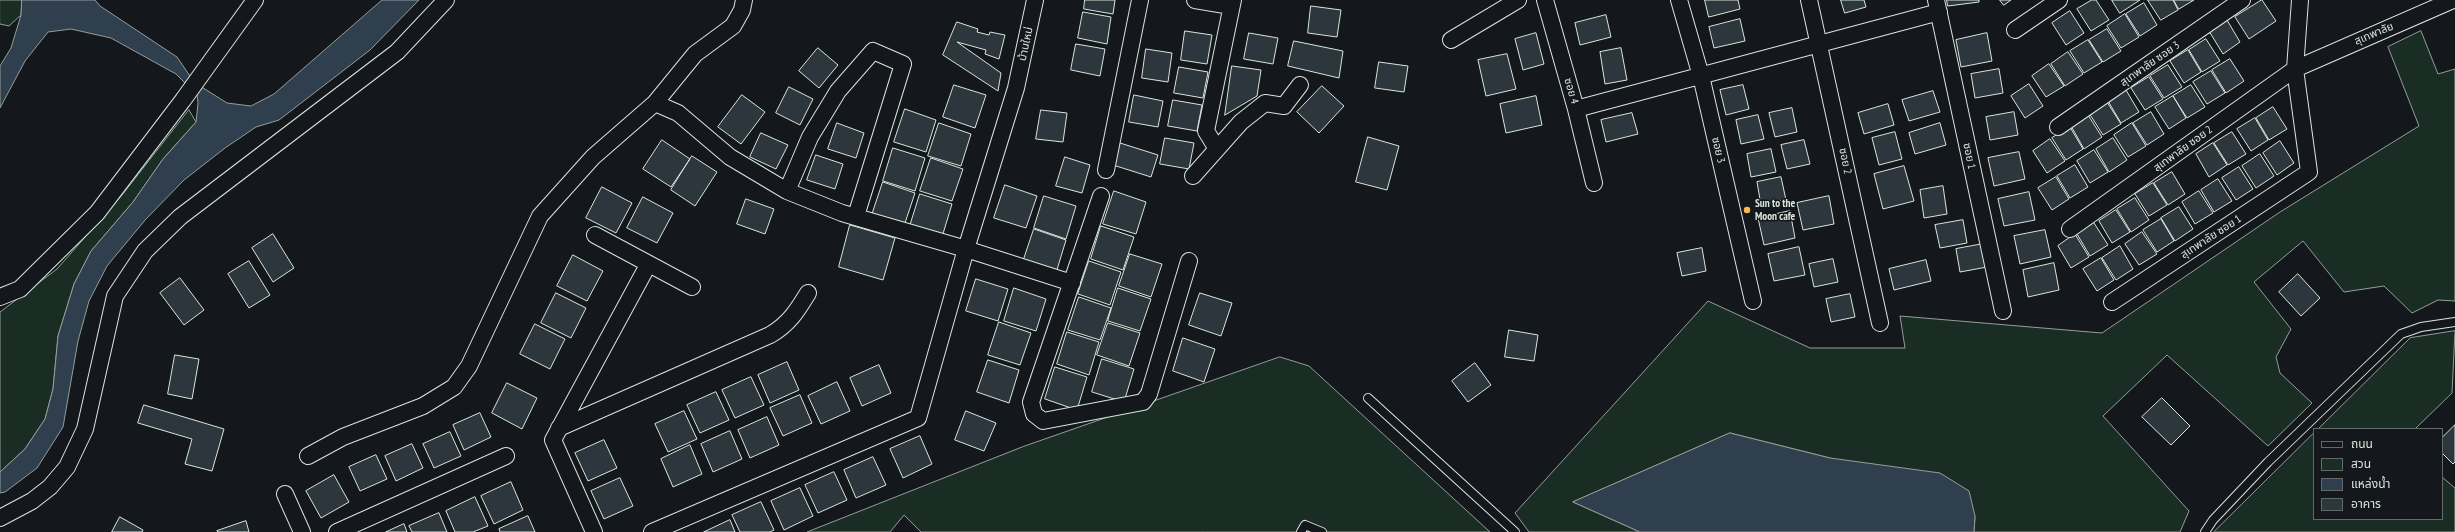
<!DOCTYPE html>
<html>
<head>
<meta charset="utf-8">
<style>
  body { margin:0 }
  #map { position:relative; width:2455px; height:532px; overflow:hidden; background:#14181c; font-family:"PT Sans Narrow","Noto Sans Thai",sans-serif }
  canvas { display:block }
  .legend { position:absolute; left:2313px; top:428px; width:130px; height:92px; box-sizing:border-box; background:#14181c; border:1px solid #626a69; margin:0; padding:5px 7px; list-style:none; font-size:12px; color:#d8e6dc }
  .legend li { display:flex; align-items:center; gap:8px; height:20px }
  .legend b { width:20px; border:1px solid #626a69 }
</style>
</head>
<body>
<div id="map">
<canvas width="2455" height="532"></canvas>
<ul class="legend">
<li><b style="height:5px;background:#14181c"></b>ถนน</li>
<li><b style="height:11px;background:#1a2d24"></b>สวน</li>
<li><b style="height:11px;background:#2f3f4d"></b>แหล่งน้ำ</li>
<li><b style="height:11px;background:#2c363c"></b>อาคาร</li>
</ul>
</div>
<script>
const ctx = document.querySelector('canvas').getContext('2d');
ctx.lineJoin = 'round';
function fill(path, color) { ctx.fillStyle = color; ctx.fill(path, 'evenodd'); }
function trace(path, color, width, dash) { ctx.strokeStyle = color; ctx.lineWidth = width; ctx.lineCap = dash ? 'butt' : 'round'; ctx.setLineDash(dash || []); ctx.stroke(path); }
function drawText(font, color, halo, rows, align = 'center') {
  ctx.font = font + ' "PT Sans Narrow","Noto Sans Thai",sans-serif'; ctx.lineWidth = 3; ctx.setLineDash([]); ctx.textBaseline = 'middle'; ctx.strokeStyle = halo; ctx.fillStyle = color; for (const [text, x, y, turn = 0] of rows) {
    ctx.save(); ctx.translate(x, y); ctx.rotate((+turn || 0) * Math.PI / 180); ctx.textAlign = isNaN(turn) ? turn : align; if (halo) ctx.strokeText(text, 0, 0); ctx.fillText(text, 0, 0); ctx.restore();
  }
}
const green = new Path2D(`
  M0 0H22L21 15 9 26 0 24Z
  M2421 31 2438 74 2455 69V301L2438 300 2412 313 2384 286 2344 292 2303 241 2254 282 2291 329 2276 357 2280 373 2312 403 2268 446 2167 355 2103 416 2189 511 2180 532H1974L1975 516 1830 458 1730 433 1573 502 1640 532H1529L1515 513 1708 301 1810 348H1905L1900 316 2102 333 2280 212 2419 126 2388 47Z
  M189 110 196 122 163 159 133 202 91 251 74 284 58 336 53 389 45 419 25 449 0 472V312L57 269 122 195Z
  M2455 331 2452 393 2415 429H2318L2410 338Z
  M1280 357 1309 366 1490 532H921L904 515 890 532H807L1022 447Z
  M2314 433V519H2442V477L2455 488V532H2214Z`);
const water = new Path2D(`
  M22 0H95L100 6 177 57 192 79 200 86 227 103 251 106 274 94 382 0H419L370 50 279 120 256 127 225 148 184 180 146 219 107 266 89 301 78 341 63 427 37 468 5 492 0 493V472L25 449 45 419 53 389 58 336 74 284 91 251 133 202 163 159 196 122 198 103 197 95 176 74 111 38 71 29 48 32 25 61 0 108V66L11 48 21 15Z
  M1730 433 1830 458 1940 473 1969 491 1975 516 1974 532H1640L1573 502Z`);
const building = new Path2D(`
  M1085 0H1115L1113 14 1084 9Z
  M1705 0H1738L1740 9 1709 17Z
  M1841 0H1864L1866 7 1845 13Z
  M1947 0H1979V2L1948 6Z
  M2000 0H2011L2004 5Z
  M2092 0H2096L2109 20 2091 31 2077 9Z
  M2112 0H2140L2120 13Z
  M2148 0H2173L2178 10 2161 20Z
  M2174 0H2194L2179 9Z
  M2262 0 2276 21 2249 39 2235 17Z
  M2144 3 2157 25 2140 36 2126 14Z
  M1311 6 1341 10 1337 37 1308 33Z
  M2070 11 2084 33 2066 45 2052 23Z
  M1083 12 1111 17 1107 44 1078 38Z
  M2125 14 2139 37 2121 48 2107 26Z
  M1606 15 1611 37 1580 45 1575 23Z
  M1740 19 1745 41 1714 48 1709 27Z
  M2227 20 2240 42 2223 54 2209 31Z
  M957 22 978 29 977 32 989 35 990 32 1005 35 999 59 985 54 986 50 957 42 1001 73 998 91 943 55Z
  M2107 29 2121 51 2103 62 2089 40Z
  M1185 31 1212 35 1207 64 1181 60Z
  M1249 33 1278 38 1273 64 1244 59Z
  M1536 33 1544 64 1523 70 1515 39Z
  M1987 33 1992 61 1961 67 1956 40Z
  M2206 39 2220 61 2202 72 2189 50Z
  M2088 40 2102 62 2084 73 2070 51Z
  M1294 41 1343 51 1339 78 1288 66Z
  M1076 44 1105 49 1100 76 1071 70Z
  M818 48 838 65 819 88 799 71Z
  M1621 48 1627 80 1605 84 1600 52Z
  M1146 49 1172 53 1168 82 1142 78Z
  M2188 50 2201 72 2184 83 2170 61Z
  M2068 52 2083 74 2065 86 2051 64Z
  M1507 54 1516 89 1486 96 1478 60Z
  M2230 59 2244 81 2226 93 2212 70Z
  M1379 62 1408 66 1404 92 1375 88Z
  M2049 64 2064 86 2046 97 2032 76Z
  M2168 65 2182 87 2164 98 2150 76Z
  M1232 66 1261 70 1257 96 1225 115Z
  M1179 67 1208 72 1203 98 1174 93Z
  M1999 69 2003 93 1975 98 1971 74Z
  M2211 71 2225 93 2207 104 2193 82Z
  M2149 77 2163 99 2145 110 2131 88Z
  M2029 84 2043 106 2025 118 2011 96Z
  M954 85 986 95 975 128 943 117Z
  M1743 85 1749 109 1726 115 1720 90Z
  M2191 85 2205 107 2187 118 2173 96Z
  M1322 86 1344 106 1319 133 1297 112Z
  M789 87 813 99 800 125 776 113Z
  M2126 90 2139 112 2121 123 2108 101Z
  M1933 91 1940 112 1909 121 1902 100Z
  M742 95 765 112 741 144 718 127Z
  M1134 95 1163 101 1158 127 1129 122Z
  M1536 96 1542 125 1506 133 1500 104Z
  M2173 96 2186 118 2169 129 2155 107Z
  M1173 100 1202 105 1197 131 1168 126Z
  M2107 102 2121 124 2103 135 2089 113Z
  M1888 104 1894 125 1864 134 1858 113Z
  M2273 107 2287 129 2269 140 2256 118Z
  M1792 108 1797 132 1775 137 1769 113Z
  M905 109 936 120 926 152 894 142Z
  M1041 110 1067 113 1063 142 1036 139Z
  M2014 112 2018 135 1990 140 1986 117Z
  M2151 112 2164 134 2147 145 2133 123Z
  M1632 113 1638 134 1606 142 1601 120Z
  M1758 115 1764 139 1741 144 1736 120Z
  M2088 115 2102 137 2084 149 2071 126Z
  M2255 118 2268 140 2251 151 2237 129Z
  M837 123 864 133 856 158 828 149Z
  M939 123 971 134 961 166 928 156Z
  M1940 123 1946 145 1915 154 1909 133Z
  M2132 123 2146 146 2128 157 2114 135Z
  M2070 127 2083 149 2066 160 2052 138Z
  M1895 132 1902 159 1879 165 1872 138Z
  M2232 132 2246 154 2228 165 2214 143Z
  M761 133 788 145 776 169 750 157Z
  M1368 137 1399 146 1387 190 1356 182Z
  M1165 138 1194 143 1189 169 1160 164Z
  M2113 138 2127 160 2109 172 2096 149Z
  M2050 139 2065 161 2047 173 2033 151Z
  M662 140 690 159 671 187 643 169Z
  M1804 140 1810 164 1787 169 1781 145Z
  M2280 141 2294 163 2277 175 2263 153Z
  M1120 143 1158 155 1151 177 1113 165Z
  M2213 143 2227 165 2209 177 2196 154Z
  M893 148 925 158 915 191 883 181Z
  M1771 149 1776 172 1751 177 1747 154Z
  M2094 150 2108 172 2090 183 2077 161Z
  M2019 152 2025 179 1994 186 1988 158Z
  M2260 154 2274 176 2256 188 2242 166Z
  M816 155 843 164 835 189 807 180Z
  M692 156 717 172 695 206 671 190Z
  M1065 157 1090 165 1082 193 1056 186Z
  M931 158 963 169 952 201 920 191Z
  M2075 165 2088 187 2070 198 2057 176Z
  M1904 166 1914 201 1883 209 1874 174Z
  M2239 167 2253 189 2236 200 2222 178Z
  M2172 172 2185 194 2168 205 2154 183Z
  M1781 177 1786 200 1761 205 1757 182Z
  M2056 177 2069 199 2052 210 2038 188Z
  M2218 179 2232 201 2214 212 2201 190Z
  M883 182 915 193 904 226 872 215Z
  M2153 183 2167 205 2149 216 2135 194Z
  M1005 185 1037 196 1026 228 994 218Z
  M1943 186 1947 214 1924 218 1920 190Z
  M602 187 632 203 616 233 586 218Z
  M1114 191 1146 202 1136 234 1103 224Z
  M2199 191 2213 213 2195 224 2182 202Z
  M2029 192 2035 220 2004 226 1998 199Z
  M920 194 952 204 942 237 910 226Z
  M1044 196 1076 206 1066 239 1034 228Z
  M1829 196 1834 224 1803 230 1797 203Z
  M643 197 673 213 657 243 627 228Z
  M2135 198 2149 220 2131 232 2117 209Z
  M746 199 774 209 765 234 737 224Z
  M2179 207 2193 229 2175 241 2161 218Z
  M2116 210 2130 232 2112 243 2099 221Z
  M1790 211 1795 238 1764 245 1758 218Z
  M2161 219 2174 241 2157 252 2143 230Z
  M1963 220 1967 243 1940 248 1935 225Z
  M2094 223 2108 245 2090 256 2077 234Z
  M850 225 895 238 883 280 839 267Z
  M1101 226 1134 237 1123 270 1091 259Z
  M1034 229 1066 240 1056 273 1023 262Z
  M2045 230 2051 257 2020 264 2014 236Z
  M2142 232 2157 254 2139 265 2125 244Z
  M273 234 294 268 273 282 252 248Z
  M2075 234 2089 257 2071 268 2058 246Z
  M1983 244 1987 267 1960 272 1956 249Z
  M2120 246 2133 269 2116 280 2102 258Z
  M1799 247 1805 275 1774 281 1768 254Z
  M1702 248 1706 271 1682 276 1677 253Z
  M1130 254 1162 264 1151 297 1119 286Z
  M573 255 603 271 587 301 557 286Z
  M2101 258 2114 280 2097 291 2083 269Z
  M1833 259 1838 282 1814 287 1809 264Z
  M1926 260 1931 281 1894 290 1889 269Z
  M249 261 270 295 249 308 228 274Z
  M1089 261 1121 272 1110 305 1078 294Z
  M2054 263 2059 290 2028 297 2023 270Z
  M2298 274 2320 298 2301 316 2279 292Z
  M180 278 204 310 184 325 160 293Z
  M976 279 1008 289 998 321 966 311Z
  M1014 288 1046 299 1036 331 1004 321Z
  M1118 288 1151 299 1140 331 1108 321Z
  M556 293 586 308 571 338 541 323Z
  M1200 293 1232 303 1221 336 1189 325Z
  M1850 294 1855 317 1831 322 1826 299Z
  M1079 297 1111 308 1100 340 1068 330Z
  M999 322 1031 333 1020 365 988 355Z
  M1108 323 1140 333 1129 366 1097 355Z
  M535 324 565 339 550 369 520 354Z
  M1509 330 1538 335 1534 361 1505 357Z
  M1067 332 1099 342 1089 375 1057 364Z
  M1183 338 1215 349 1204 382 1173 371Z
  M175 355 199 359 192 399 168 394Z
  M1102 359 1134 369 1124 402 1092 392Z
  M988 360 1019 370 1009 403 977 392Z
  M787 362 799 390 770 403 758 375Z
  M1475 363 1491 385 1468 402 1452 381Z
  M879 365 891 393 862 406 850 378Z
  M1055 367 1087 377 1077 410 1045 399Z
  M751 377 764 405 735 418 722 390Z
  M837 382 850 411 821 424 808 396Z
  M507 383 537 398 522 429 492 413Z
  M716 392 729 420 700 433 687 405Z
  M800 395 812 423 783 436 770 408Z
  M2162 398 2190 426 2171 445 2142 417Z
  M144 405 224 429 212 471 185 464 192 439 138 423Z
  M684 411 697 439 668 452 655 424Z
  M966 411 996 423 984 451 955 440Z
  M480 413 491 437 464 450 453 425Z
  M767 417 779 445 750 458 738 430Z
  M2455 425V462L2453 464 2442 453V438Z
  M730 431 742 459 713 472 701 444Z
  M450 432 461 456 434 468 423 444Z
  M920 436 932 464 903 478 890 449Z
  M604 440 617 468 588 481 575 453Z
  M412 444 423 468 396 481 385 456Z
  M690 445 702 474 673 487 661 459Z
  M376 455 387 479 360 491 349 467Z
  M873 457 886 485 856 498 844 470Z
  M834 472 847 500 818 513 805 485Z
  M334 475 349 502 321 518 306 491Z
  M620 478 633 506 604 519 591 491Z
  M511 482 523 510 494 524 481 496Z
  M800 488 813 516 784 530 771 501Z
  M475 497 488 526 473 532H455L446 511Z
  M761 502 774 530 770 532H740L732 515Z
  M439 513 447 532H412L409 526Z
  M528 516 535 532H500L499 529Z
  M120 517 143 530 142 532H112Z
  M730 520 735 532H704Z
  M246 521 249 532H218L217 531Z
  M404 524 407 532H386Z`);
const service = new Path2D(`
  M1368 398 1515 532
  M1301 532 1305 525 1322 532
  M2205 532 2213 520 2268 462 2401 334 2421 327 2455 322`);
const minor = new Path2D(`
  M1195 0 1231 6
  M1545 0 1576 109 1594 183
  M1679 0 1701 76 1753 301
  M1809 0 1880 323
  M1936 0 2003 311
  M2015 30 2059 0
  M1451 40 1518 0
  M655 103 678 113 730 157 787 191 842 213 966 249 1072 283
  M1576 109 1939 12
  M2058 127 2242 0
  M1217 149 1206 131 1233 0
  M1106 170 1140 0
  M1193 176 1241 122 1265 103 1284 106 1300 85
  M787 191 810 137 838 91 873 51 903 64 856 216
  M1101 196 1031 402 1034 414 1043 421 1143 402 1149 394 1189 261
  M2070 229 2295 69 2453 0
  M595 235 692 287
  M0 297 20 289 97 213 183 100 255 0
  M2112 302 2309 172 2295 69 2300 0
  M559 428 770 335C789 324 797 311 808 293
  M308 456 343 437 423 406 454 387 469 366 540 216 593 157 655 103 695 54 733 26 742 10 744 0
  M285 494 302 532
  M0 518 32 501 50 487 67 467 85 429 115 296 145 251 180 217 397 52 446 0
  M337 532 506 456
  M594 532 553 440 648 265
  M652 532 918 418 966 249 1016 88 1035 0`);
const markers = [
  [1747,210,4,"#ffb74d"]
];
const streetNames = [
  ["สุเทพาลัย",2374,34,-23],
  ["บ้านใหม่",1026,44,-78],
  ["สุเทพาลัย ซอย 3",2150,64,-35],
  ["ซอย 4",1571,91,74],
  ["สุเทพาลัย ซอย 2",2183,149,-36],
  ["ซอย 3",1718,150,77],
  ["ซอย 1",1969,156,78],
  ["ซอย 2",1845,161,78],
  ["สุเทพาลัย ซอย 1",2211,237,-33]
];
const poiNames = [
  ["Sun to the",1755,204],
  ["Moon cafe",1755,217]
];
fill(green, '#1a2d24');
trace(green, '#939e99', 1);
fill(water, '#2f3f4d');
trace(water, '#939e99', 1);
fill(building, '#2c363c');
trace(building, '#d8e6dc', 1);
trace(service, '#d8e6dc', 10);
trace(minor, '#d8e6dc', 18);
trace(service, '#14181c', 8);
trace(minor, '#14181c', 16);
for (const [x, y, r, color] of markers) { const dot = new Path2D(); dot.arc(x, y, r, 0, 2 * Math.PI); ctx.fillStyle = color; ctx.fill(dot); trace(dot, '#14181c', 1.5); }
drawText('11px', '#d8e6dc', '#14181c', streetNames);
drawText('bold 11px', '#d8e6dc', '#14181c', poiNames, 'left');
</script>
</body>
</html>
